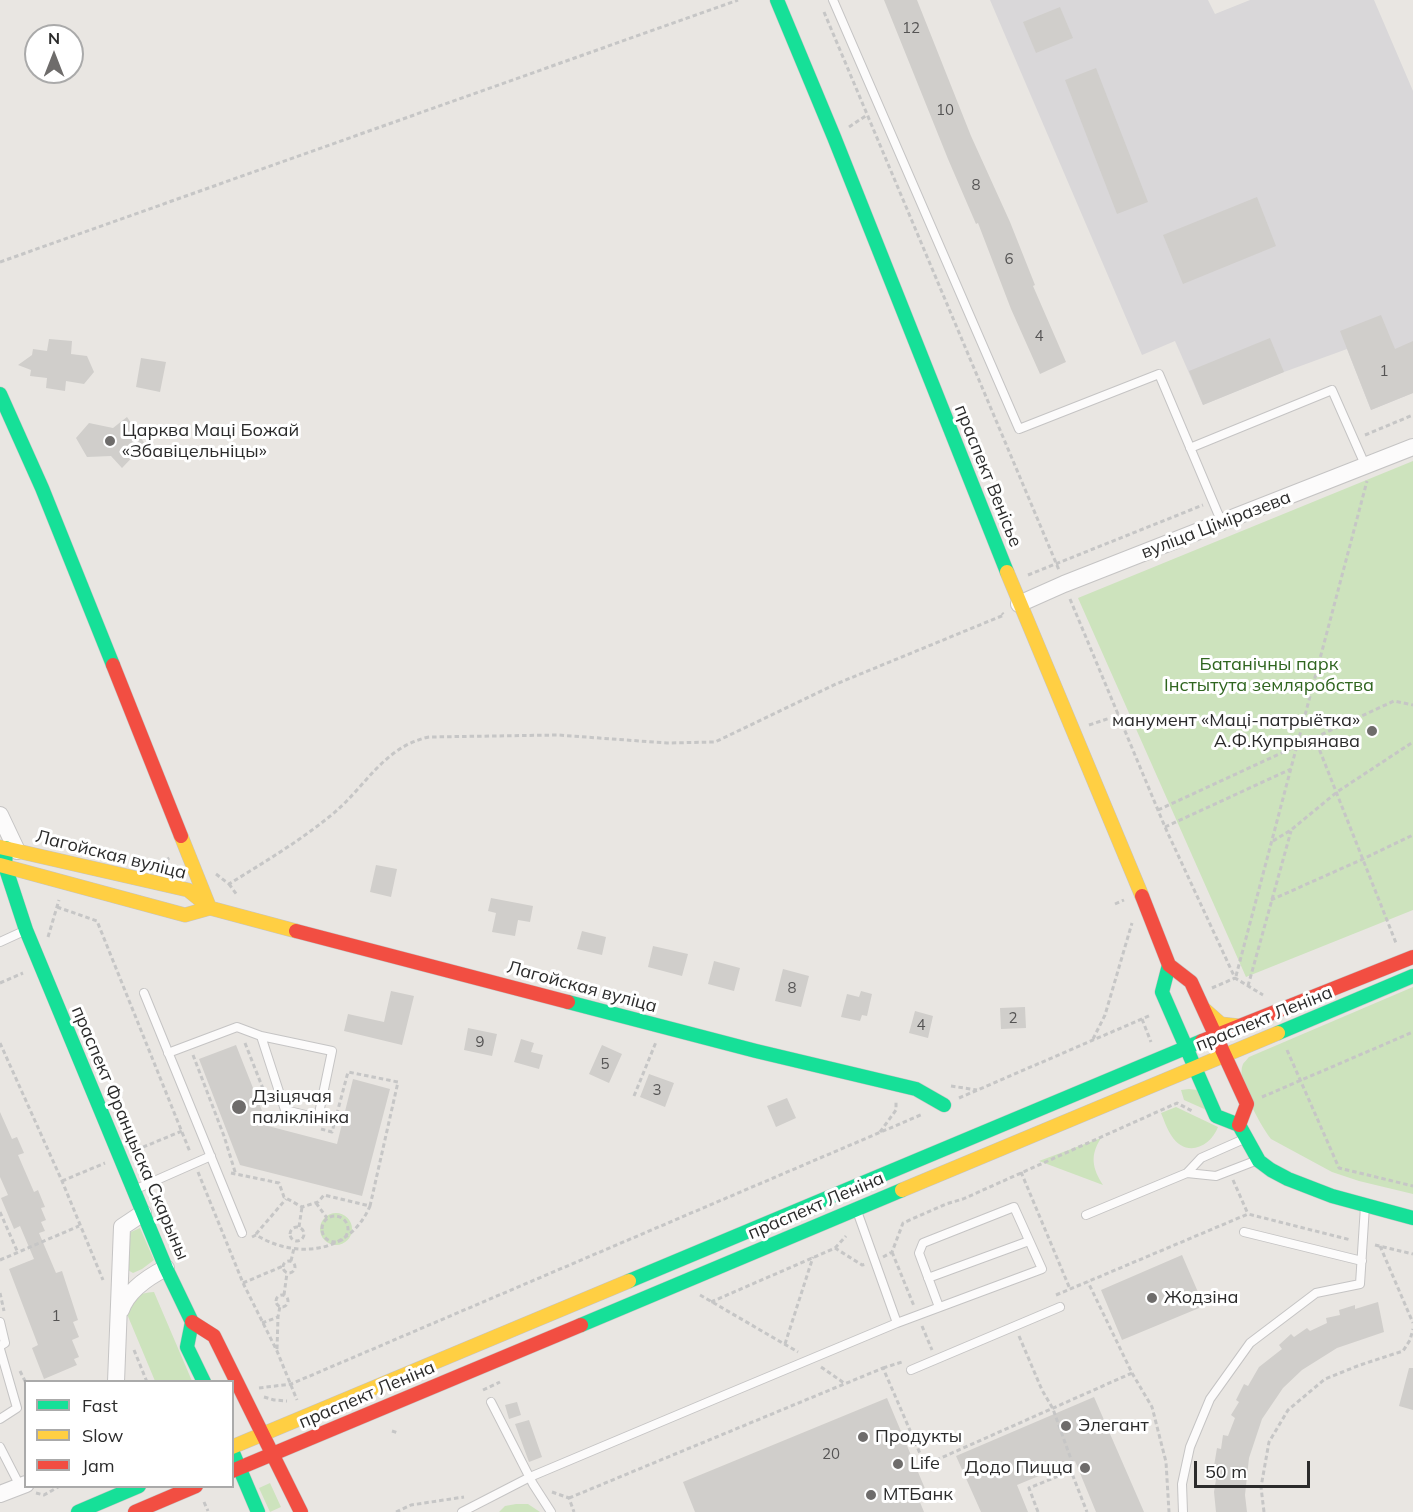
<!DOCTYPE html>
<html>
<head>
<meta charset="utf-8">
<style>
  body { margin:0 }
  #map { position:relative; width:1413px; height:1512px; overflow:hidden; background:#e9e6e2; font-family:Mulish,sans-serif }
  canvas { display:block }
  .legend { position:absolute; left:24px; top:1380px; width:210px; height:108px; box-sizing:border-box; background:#fff; border:2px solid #aaa; margin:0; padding:8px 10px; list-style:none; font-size:18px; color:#2b2b2b }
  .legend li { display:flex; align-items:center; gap:12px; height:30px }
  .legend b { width:30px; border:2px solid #aaa }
  .north { position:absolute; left:24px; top:24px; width:60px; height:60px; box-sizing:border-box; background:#fff; border:2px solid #aaa; border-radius:50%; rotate:0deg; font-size:16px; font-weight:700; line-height:24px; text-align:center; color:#2b2b2b }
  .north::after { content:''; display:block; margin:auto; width:21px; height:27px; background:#6e6c6b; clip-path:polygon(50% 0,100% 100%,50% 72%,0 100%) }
  .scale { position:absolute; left:1194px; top:1461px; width:116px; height:27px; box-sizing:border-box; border:3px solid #2b2b2b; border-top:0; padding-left:8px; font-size:18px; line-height:21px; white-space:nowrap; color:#2b2b2b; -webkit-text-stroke:4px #fff; paint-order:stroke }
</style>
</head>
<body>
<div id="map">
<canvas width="1413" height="1512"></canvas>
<ul class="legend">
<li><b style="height:8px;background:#16e098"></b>Fast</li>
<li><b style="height:8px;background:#ffcf43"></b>Slow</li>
<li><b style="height:8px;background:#f24e42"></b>Jam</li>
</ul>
<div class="north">N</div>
<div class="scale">50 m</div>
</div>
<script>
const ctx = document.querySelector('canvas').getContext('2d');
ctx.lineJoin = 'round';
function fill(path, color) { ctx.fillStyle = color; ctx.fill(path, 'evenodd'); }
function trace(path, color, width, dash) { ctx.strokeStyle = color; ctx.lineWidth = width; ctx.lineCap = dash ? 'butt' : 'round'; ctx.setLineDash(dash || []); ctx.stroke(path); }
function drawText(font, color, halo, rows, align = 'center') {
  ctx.font = font + ' Mulish,sans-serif'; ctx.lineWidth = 6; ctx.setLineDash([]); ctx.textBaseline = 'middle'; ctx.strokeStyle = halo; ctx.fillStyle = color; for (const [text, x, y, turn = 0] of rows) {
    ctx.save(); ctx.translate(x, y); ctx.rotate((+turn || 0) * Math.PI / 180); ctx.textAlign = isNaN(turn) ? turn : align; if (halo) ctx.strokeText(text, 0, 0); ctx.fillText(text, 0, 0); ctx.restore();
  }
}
const industrial = new Path2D(`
  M990 0H1208L1215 14 1250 0H1374L1413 91V393L1371 410 1347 349 1284 372 1203 405 1175 341 1142 355Z`);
const green = new Path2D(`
  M1413 461V910L1246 977 1078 598Z
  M1413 987V1194L1359 1181 1332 1172 1271 1139C1261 1126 1235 1081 1243 1064 1243 1064 1248 1058 1249 1057Z
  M1189 1089 1197 1090 1211 1112 1184 1100 1181 1090Z
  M1176 1107 1218 1127C1210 1148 1185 1158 1171 1135 1167 1129 1164 1120 1161 1113Z
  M1101 1138C1090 1155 1092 1168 1103 1185L1039 1161Z
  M320 1229a16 16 0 1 1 32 0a16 16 0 1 1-32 0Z
  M140 1228 154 1260 142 1269 133 1273 126 1269 128 1240 131 1232Z
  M154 1292 192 1381H155L127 1314C129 1298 139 1293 154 1292Z
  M270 1483 281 1507 270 1512 259 1488Z
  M516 1504H528L540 1512H499L505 1506Z`);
const building = new Path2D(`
  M884 0H917L971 136 1010 222 1035 285 1033 286 1066 362 1040 374 1011 309 978 223 976 224 948 159Z
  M1060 7 1073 38 1036 53 1023 22Z
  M1096 68 1148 202 1117 214 1065 80Z
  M1257 197 1276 246 1183 284 1163 235Z
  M1381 315 1395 349 1413 341V393L1371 410 1340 331Z
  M1270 338 1284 372 1203 405 1189 371Z
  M49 339 72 341 71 354 87 356 94 372 84 384 66 381 65 391 46 388 47 378 30 376 31 370 18 365 32 355 33 349 47 351Z
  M141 358 166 362 160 392 136 387Z
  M127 417 145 444 122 468 111 456 87 457 76 438 89 423 113 428Z
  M376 865 397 869 391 897 370 892Z
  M491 898 533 906 530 922 518 920 515 936 492 932 496 913 488 911Z
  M582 931 606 937 602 955 577 949Z
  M653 946 688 954 682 976 648 967Z
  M714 961 740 968 734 991 708 984Z
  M783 969 809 976 801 1007 775 1001Z
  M391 991 414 996 402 1045 344 1031 348 1014 384 1022Z
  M861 991 872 994 867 1016 862 1015 860 1021 841 1017 847 994 859 997Z
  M1025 1007 1026 1028 1001 1029 1000 1008Z
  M915 1011 933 1016 928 1038 909 1033Z
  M468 1028 497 1034 492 1056 464 1050Z
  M521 1039 534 1043 531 1052 543 1055 539 1069 514 1062Z
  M236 1045 268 1126 337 1144 353 1079 390 1089 362 1196 240 1165 199 1059Z
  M602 1045 622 1054 609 1083 589 1074Z
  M649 1074 674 1083 665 1107 640 1097Z
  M787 1098 796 1118 776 1127 767 1106Z
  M0 1112 12 1139 17 1137 24 1153 18 1155 34 1192 38 1190 45 1207 41 1208 46 1220 41 1222 45 1231 39 1233 56 1273 62 1271 78 1320 73 1322 79 1337 72 1340 79 1357 74 1359 77 1365 44 1379 32 1348 38 1345 9 1269 34 1259 20 1226 14 1229 1 1198 8 1195 0 1177Z
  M1182 1255 1204 1306 1122 1340 1101 1290Z
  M1378 1302 1384 1332 1337 1348 1302 1370 1283 1388 1262 1419 1249 1458 1245 1495 1247 1512H1216L1214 1492 1218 1467 1214 1466 1217 1448 1221 1449 1223 1435 1228 1436 1235 1418 1231 1415 1239 1402 1236 1400 1244 1384 1248 1386 1259 1367 1282 1349 1279 1345 1291 1334 1294 1337 1307 1328 1310 1331 1327 1323 1326 1318 1340 1315 1339 1310 1355 1305V1309Z
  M1409 1368H1413V1410L1399 1406Z
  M1094 1397 1144 1512H1096L1075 1461 1017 1485 1028 1512H981L956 1456Z
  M887 1398 926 1491 917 1495 924 1512H695L683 1482Z
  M517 1402 521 1415 509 1419 505 1405Z
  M529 1420 542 1457 529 1462 515 1424Z`);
const path = new Path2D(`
  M824 12 1059 570
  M849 127 867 115
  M0 262 738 0
  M1365 435 1413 415
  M1028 575 1203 505
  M1070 599 1165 827 1235 978 1263 995
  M1089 725 1119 715
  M1314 736 1396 943
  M1158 810 1394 701 1413 705
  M1165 827 1291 769
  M1273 841 1291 830 1337 792 1413 742
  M159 864 171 857
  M216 874 229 884C263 863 298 842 329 817 365 789 382 747 429 737L558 735 667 743 715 742 836 684 1004 615 1002 613
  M229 884 237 895
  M1271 900 1363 859 1413 835
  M1115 904 1124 900
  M57 907 97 921 190 1152
  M48 937 59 900
  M1236 976 1367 481
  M0 983 23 973
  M1248 986 1291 831
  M1212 988 1235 978
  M1142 1019 1151 1042
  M1093 1039 1105 1015 1132 923
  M0 1043 62 1181 103 1280
  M245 1043 269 1104
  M1287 1050 1339 1168 1413 1186
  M193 1055 224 1136 236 1175
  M951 1086 977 1090
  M634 1096 656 1042
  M1262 1097 1413 1032
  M959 1098 1151 1015
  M880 1132 896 1110V1102
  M136 1150 182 1131
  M198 1172 243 1283 277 1351 297 1400
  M1021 1172 1070 1289
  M231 1173 279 1183 284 1197 302 1207 318 1202 324 1195 370 1206 398 1082 348 1072 332 1132 321 1129
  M1233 1180 1248 1214
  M62 1181 105 1163
  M316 1203 327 1218
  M0 1212 18 1253
  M322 1229a13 13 0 1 1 26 0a13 13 0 1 1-26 0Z
  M290 1234a7 7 0 1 1 14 0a7 7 0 1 1-14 0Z
  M299 1227 302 1207
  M256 1234 286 1199
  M252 1237 256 1235C297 1260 350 1253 370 1206
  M1375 1245 1413 1254
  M1380 1246 1413 1323
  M835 1248 846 1236
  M892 1252 914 1306
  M883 1257 892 1252 903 1223 946 1204 963 1199 1177 1103 1194 1112
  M0 1260 79 1226
  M283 1267a6 6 0 1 1 12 0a6 6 0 1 1-12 0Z
  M291 1261 294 1248
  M243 1283 283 1266
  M0 1293 4 1311
  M276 1301a6 6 0 1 1 12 0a6 6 0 1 1-12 0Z
  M284 1295 287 1273
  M700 1295 798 1352
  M1056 1295 1248 1214 1351 1240
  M711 1302 835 1248 862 1265 866 1264
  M262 1323 278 1317
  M922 1326 932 1350
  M1019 1336 1042 1390 1053 1409 1072 1462 1071 1471
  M785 1344 813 1257
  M277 1349 278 1317 280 1306
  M134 1350 147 1382
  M821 1367 844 1383
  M883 1368 902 1362
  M20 1371 26 1383
  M1132 1373 1152 1407 1166 1462 1169 1512
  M259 1388 291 1384 923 1114
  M483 1390 500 1382
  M264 1397 274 1400 287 1401
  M392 1431 398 1433
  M552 1492 569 1498 574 1512
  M36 1493 44 1495 60 1486
  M569 1498 883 1368 925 1465 1132 1373 1088 1282
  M204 1502 208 1511
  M396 1512 411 1505 464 1497
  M1038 1512 1029 1488 1071 1471 1087 1512
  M1264 1512 1261 1487 1269 1442 1288 1410 1325 1379 1360 1365 1403 1351 1410 1340 1413 1329`);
const lane = new Path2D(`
  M833 0 1019 429 1159 374 1222 523
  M1190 448 1332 390 1366 467
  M0 942 24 931
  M144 993 242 1233
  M168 1053 237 1027 261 1036 285 1110 318 1118 332 1051 261 1036
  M1187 1173 1216 1176 1255 1161
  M134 1190 211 1156
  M857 1211 897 1323
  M1086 1215 1187 1173 1201 1158 1244 1139
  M1244 1232 1362 1261
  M928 1278 1029 1241
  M0 1322 5 1343 0 1346
  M0 1349 17 1408 0 1419
  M911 1370 1060 1307
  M491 1402 533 1484 551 1512
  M0 1447 20 1486
  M462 1512 530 1477 720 1397 897 1323 1042 1269 1014 1207 923 1243 919 1253 939 1307
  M1183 1512 1182 1484 1190 1447 1210 1399 1250 1343 1316 1293 1360 1284 1365 1206`);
const street = new Path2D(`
  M1019 604 1064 584 1413 447
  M0 815 17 851
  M121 1310C128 1290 148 1277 166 1268
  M116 1382 122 1227 143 1213
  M0 1494 26 1484`);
const fast = new Path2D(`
  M777 0 834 137 1007 572
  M0 394 42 488 113 665
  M6 848 5 866 26 930 166 1268 192 1322 187 1347 204 1382
  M1169 965 1162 992 1216 1116 1239 1125 1259 1161 1271 1170 1288 1179 1332 1196 1413 1218
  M568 1002 756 1051 916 1089 944 1105
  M1278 1033 1413 976
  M629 1281 1202 1041
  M581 1325 902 1190
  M233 1453 258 1512
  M78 1512 139 1486`);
const slow = new Path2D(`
  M1007 572 1142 896
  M181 836 209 906
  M0 847 188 890 210 908 296 931
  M0 865 185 915 210 908
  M1204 1009 1221 1024 1239 1026
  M902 1190 1278 1033
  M232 1447 629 1281`);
const jam = new Path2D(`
  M113 665 181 836
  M1142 896 1169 965 1191 982 1247 1104 1239 1125
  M296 931 568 1002
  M1202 1041 1413 957
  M192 1322 214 1336 301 1512
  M232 1471 581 1325
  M135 1512 196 1486`);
const markers = [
  [110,441,6,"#6e6c6b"],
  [1372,731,6,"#6e6c6b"],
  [239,1107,8,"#6e6c6b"],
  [1152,1298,6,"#6e6c6b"],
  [1066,1426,6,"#6e6c6b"],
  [863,1437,6,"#6e6c6b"],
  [898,1464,6,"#6e6c6b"],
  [1085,1468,6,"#6e6c6b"],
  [871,1495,6,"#6e6c6b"]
];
const numberNames = [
  ["12",911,28],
  ["10",945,110],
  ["8",976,185],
  ["6",1009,259],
  ["4",1039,336],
  ["1",1384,371],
  ["8",792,988],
  ["2",1013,1018],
  ["4",921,1025],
  ["9",480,1042],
  ["5",605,1064],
  ["3",657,1090],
  ["1",56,1316],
  ["20",831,1454]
];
const poiNames = [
  ["Царква Маці Божай",122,431],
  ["«Збавіцельніцы»",122,452],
  ["манумент «Маці-патрыётка»",1360,721,"right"],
  ["А.Ф.Купрыянава",1360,742,"right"],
  ["Дзіцячая",252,1097],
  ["паліклініка",252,1118],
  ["Жодзіна",1164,1298],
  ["Элегант",1078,1426],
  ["Продукты",875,1437],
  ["Life",910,1464],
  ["Додо Пицца",1073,1468,"right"],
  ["МТБанк",883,1495]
];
const streetNames = [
  ["праспект Венісье",988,476,68],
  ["вуліца Ціміразева",1216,525,-21],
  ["Лагойская вуліца",111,855,14],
  ["Лагойская вуліца",582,987,15],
  ["праспект Леніна",1264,1019,-22],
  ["праспект Францыска Скарыны",130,1133,67],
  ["праспект Леніна",816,1206,-23],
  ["праспект Леніна",367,1395,-23]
];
const parkNames = [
  ["Батанічны парк",1269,665],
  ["Інстытута земляробства",1269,686]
];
fill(industrial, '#d9d7d9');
fill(green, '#cde3bd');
fill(building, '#d0cecb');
trace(lane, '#c5c4c4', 10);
trace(street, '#c5c4c4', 18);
trace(fast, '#c5c4c4', 15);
trace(slow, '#c5c4c4', 15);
trace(jam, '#c5c4c4', 15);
trace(path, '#c6c6c6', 3, [4.5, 3]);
trace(lane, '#fcfbfb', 8);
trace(street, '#fcfbfb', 16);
trace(fast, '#16e098', 14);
trace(slow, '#ffcf43', 14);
trace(jam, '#f24e42', 14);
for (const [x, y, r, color] of markers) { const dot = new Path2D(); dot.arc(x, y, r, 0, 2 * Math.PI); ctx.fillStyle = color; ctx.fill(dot); trace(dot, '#fff', 2); }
drawText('15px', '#555454', null, numberNames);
drawText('18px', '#2b2b2b', '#fff', poiNames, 'left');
drawText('18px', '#2b2b2b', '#fff', streetNames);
drawText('18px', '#2f651f', '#fff', parkNames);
</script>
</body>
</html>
